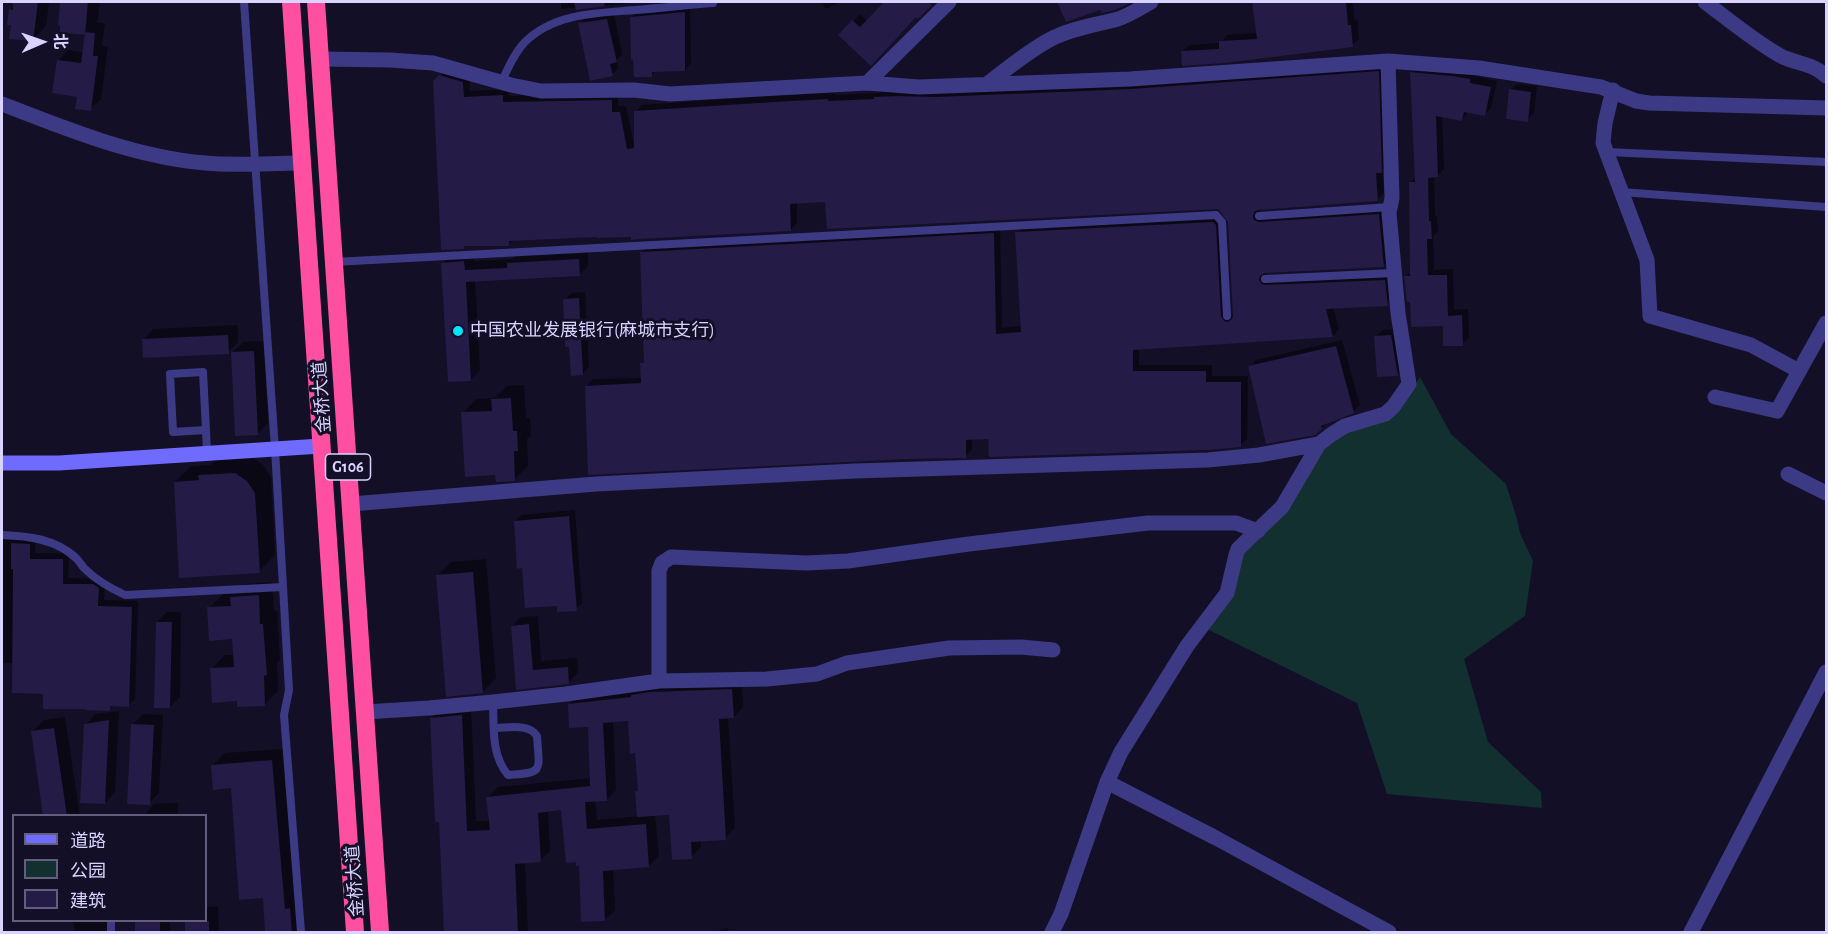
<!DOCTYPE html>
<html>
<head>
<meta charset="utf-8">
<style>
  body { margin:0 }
  #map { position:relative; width:1828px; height:934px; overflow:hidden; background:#130f26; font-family:"Alegreya Sans","Noto Sans SC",sans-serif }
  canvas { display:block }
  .frame { position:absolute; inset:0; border:3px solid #d9d4ff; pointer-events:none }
  .legend { position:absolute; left:12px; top:814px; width:195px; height:108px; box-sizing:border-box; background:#130f26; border:2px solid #625e7d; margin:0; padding:8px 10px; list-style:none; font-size:18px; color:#d9d4ff }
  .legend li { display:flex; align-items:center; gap:12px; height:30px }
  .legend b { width:30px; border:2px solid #625e7d }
  .north { position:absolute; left:12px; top:12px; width:60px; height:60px; -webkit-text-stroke:4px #130f26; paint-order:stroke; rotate:88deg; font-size:16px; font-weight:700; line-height:24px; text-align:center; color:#d9d4ff }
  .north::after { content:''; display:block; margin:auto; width:21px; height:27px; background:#d9d4ff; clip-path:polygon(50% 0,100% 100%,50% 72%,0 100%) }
</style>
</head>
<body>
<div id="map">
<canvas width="1828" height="934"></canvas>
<div class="frame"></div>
<ul class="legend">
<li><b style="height:8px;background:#6f6bff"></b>道路</li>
<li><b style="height:16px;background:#12302f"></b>公园</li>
<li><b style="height:16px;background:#241b47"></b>建筑</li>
</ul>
<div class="north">北</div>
</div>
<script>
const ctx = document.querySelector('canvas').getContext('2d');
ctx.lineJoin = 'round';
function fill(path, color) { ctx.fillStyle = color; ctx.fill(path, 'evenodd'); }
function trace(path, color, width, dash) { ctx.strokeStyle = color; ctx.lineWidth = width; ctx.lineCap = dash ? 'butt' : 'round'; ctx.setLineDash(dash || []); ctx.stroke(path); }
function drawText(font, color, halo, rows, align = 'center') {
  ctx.font = font + ' "Alegreya Sans","Noto Sans SC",sans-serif'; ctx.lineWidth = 6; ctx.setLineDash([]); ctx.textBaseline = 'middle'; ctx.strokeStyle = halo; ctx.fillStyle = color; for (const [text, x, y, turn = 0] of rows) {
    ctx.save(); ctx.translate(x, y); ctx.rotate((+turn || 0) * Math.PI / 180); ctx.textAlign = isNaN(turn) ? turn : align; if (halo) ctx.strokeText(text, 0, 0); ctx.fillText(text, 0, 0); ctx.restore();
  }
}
const green = new Path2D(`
  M1420 377 1451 434 1506 484 1517 519 1520 533 1533 561 1525 616 1464 659 1488 742 1541 792 1542 808 1387 794 1357 703 1207 629 1240 556 1321 449 1337 434 1396 414Z`);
const shadow = new Path2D(`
  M15 2H49L46 26 32 40 12 24 11 10 14 6Z
  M62 2H100L98 20 95 22 105 24 102 46 108 47 101 99 90 109 79 95 58 61 68 50 84 53 87 30 84 33 60 23Z
  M561 2H644L561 9Z
  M822 2H840L826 9Z
  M886 2H934L918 17 916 15 840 35 860 14 867 21Z
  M1059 2H1126L1122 5 1101 8 1067 20Z
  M1254 2H1353L1354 20 1357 19 1359 39 1352 45 1183 51 1189 45 1221 43 1227 35 1258 33Z
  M690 6 691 63 685 70 656 71 651 75 632 17 638 11Z
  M614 13 622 54 617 60 618 68 612 75 580 23 586 17Z
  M1385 65 1388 165 1382 170 1384 193 1377 200 1259 208 1261 213 1386 208 1390 259 1383 266 1264 271 1268 278 1391 274 1394 298 1387 304 1333 307 1339 329 1333 336 1139 348V365H1212V376H1248L1247 439 1240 446 972 438V450L965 456 587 386 593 379 643 378 642 364 646 360 641 253 648 246 1000 227 1002 328 1022 326 1017 233 1024 226 1220 215 1230 315 1235 316 1230 221 1219 207 827 201 797 202V223L791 230 514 239 509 244 466 245 463 247 435 82 447 69 469 75 470 91 509 89V96L618 94V106H626L634 145 635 112 642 105 782 95 835 93V95L880 93 882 91Z
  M1418 67 1476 73 1475 76 1497 81 1491 108 1484 115 1469 111 1462 120 1442 116 1444 169 1437 176H1434L1435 216 1437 215 1438 231 1433 236 1434 270 1453 269 1454 310 1468 309 1469 338 1462 344 1444 324 1412 301 1406 277 1411 271V182L1416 177 1411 73Z
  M1517 84 1537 86 1534 113 1527 120 1511 90Z
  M588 250V266L579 275 475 280 480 370 471 380 443 263 452 254 473 253 474 261 513 259 518 254Z
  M585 292 589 367 583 374 565 300 571 293Z
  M238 325V342L228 352 143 340 153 329Z
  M1398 329 1404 368 1397 374 1376 336 1383 330Z
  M1342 340 1360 405 1353 412 1327 423 1321 428 1250 367 1256 360Z
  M264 341 268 423 258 433 232 353 243 342Z
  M524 385 526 418H530L531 436 527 439 528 466 515 479 497 474 463 413 476 399 495 398 507 386Z
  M252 457 263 465 271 477 275 555 259 571 175 482 191 466 210 465 216 459Z
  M575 510 582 603 576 609 558 605 524 567 515 521 522 515Z
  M2 536 36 538 35 553H69L68 578 100 579 105 581 104 600 138 601 135 699 129 705H113L109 709 45 692 14 663H2Z
  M486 559 496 678 482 692 437 576 451 562Z
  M272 582 274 611H277L280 660 277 663 278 691 265 704 238 700 211 669 225 655H235L234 638 209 608 223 594 236 593 245 584Z
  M167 612H181L180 697 170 707 157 622Z
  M538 616 541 661 577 658 578 673 568 682 517 688 512 626 521 617Z
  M742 680 743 707 734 717H728L735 828 725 838 701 840V847L691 857 670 813 655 814 659 856 649 866 613 869 615 910 605 920 580 864 562 809 548 810 550 851 540 861 525 862 528 932H445L440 820 432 718 441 708 471 706 476 821H490L488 797 498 787 592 778 589 726 569 704 579 694ZM629 720 637 752 639 789 637 792 638 816 597 820 595 800H606L616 790 613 721Z
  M119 711 115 792 105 803 86 724 96 714Z
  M143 714 163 715 159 793 149 803 133 724Z
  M65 717 80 816H52L32 732 44 720Z
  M283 749 304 932H267L264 897 232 787 213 765 225 753Z
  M178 803V816H144L154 804Z
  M218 906 219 932H187V920H206V907Z
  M73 920H108L110 932H75Z
  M136 920H170V932H136Z
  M728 928 729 932H715Z`);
const building = new Path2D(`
  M13 2H38L33 41 9 39 11 25H7L9 9 13 10Z
  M60 2H88L85 35 60 32V25H58Z
  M574 2H604L605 6 576 10Z
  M884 2H928L932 5 918 19 916 17 871 66 838 35 852 20 860 27Z
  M1057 2H1132L1115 10 1102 13 1100 10 1066 22Z
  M1252 2H1346L1348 25H1351L1353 47 1225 63 1182 66 1181 51 1219 49V41L1257 39Z
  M685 12V71L652 72V77H634L633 59 631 60 630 17Z
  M607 19 617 62 610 64 613 76 590 81 578 23Z
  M85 32 95 33 93 56H98L91 111 75 109 77 97 52 93 57 60 81 63Z
  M1379 71 1382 173H1376L1378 201 1259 210 1255 211 1253 216 1254 220 1259 222 1379 214 1384 267 1265 273 1260 276 1259 280 1262 284 1265 285 1385 280 1388 306 1326 309 1333 337 1133 350V371H1206V382H1241V447L1207 450 989 457 988 439 966 440V458L907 459 588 475 585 386 641 383 640 363H644L640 252 994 233 996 334 1021 332 1015 232 1213 222 1216 225 1221 316 1224 321 1228 322 1232 319 1233 316 1228 222 1218 209 827 229 825 202 790 204 791 231 639 239 631 240V237L597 238V237L509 241V246H464V249L441 250 433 81 439 75 463 82 464 97 503 95V102L612 100V112H620L627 149 634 148V111L774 102 828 99V101L874 99V97L898 96 935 97 1131 89Z
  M1410 72 1452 76 1470 79V83L1491 87 1485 116 1464 112 1462 121 1436 116 1438 177 1428 178 1429 221H1431L1432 239H1427L1428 275H1447L1448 316 1462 315 1463 346H1443V326L1411 327 1410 302H1407L1404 276H1410L1409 182H1415Z
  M1509 89 1531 92 1528 122 1506 119Z
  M579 259 580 276 466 282 471 381 448 382 441 263 464 261 465 270 507 268V263Z
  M579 298 583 375 571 376 569 347H565L563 299Z
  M228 335 229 354 143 358 142 339Z
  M1391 335 1398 376 1377 377 1374 336Z
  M1336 346 1354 413 1321 426 1322 429 1315 435 1266 444 1248 366Z
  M254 351 258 435 235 436 231 352Z
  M511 398 513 431H517L518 451H514L515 481 496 482 495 475 465 477 461 412 492 411 491 399Z
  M235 473 247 481 255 493 260 573 179 578 174 482 199 480 198 475Z
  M569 516 577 611 557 612V606L525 608 522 568 517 569 514 521Z
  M11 543 30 544V559H63V584H93L99 588 98 606 132 607 129 707 110 706V711L85 710V709H43V694L12 693 13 569H11Z
  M473 572 483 693 446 697 436 575Z
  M259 595 260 624H263L267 675 264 676 265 706 237 707V701L212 703 210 668 234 667 232 639 209 641 207 607 231 606 230 597Z
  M156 622H172L170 708H154Z
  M529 624 533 670 568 667 569 684 516 690 511 626Z
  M732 689 734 718 719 719 726 840 691 842 692 859 672 860 669 815 637 817 635 791H638L635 753 630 754 628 721 603 723 607 801 585 802 587 829 646 824 649 867 603 871 605 921 581 922 579 866H576V862L566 863 561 810 538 813 541 862 515 864 518 933H444L439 822H435L430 718 462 715 467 831 490 830 486 797 590 786 588 727 569 728 568 704 631 697V695L650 692Z
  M109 720 105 804 80 803 84 724Z
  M131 724 154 725 150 805 127 804Z
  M54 728 67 816H43L31 731Z
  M272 760 285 909 290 908 292 933H265L263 898 239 900 231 788 213 790 211 765Z
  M135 921H160V933H135Z
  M185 921H209V933H185Z`);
const lane = new Path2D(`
  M244 2 275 449 289 690 284 715 301 932
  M502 81C508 68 515 52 525 42 554 13 598 13 635 10 661 8 687 5 713 3
  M1607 152 1826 162
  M1621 192 1826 207
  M1259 216 1390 207
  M334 262 1216 215 1222 222 1227 316
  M1265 279 1394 273
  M203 372 206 430 173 432 170 374Z
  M206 430 207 453
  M2 535C28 536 56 539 76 558 80 562 82 566 85 569 97 581 110 588 125 595L283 587
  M493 702C494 727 491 755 508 775 545 773 539 771 537 736 529 723 508 728 494 728
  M111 920V932`);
const street = new Path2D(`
  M1705 2C1729 20 1753 40 1779 55 1795 64 1813 63 1826 76
  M320 59 390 60 433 63 511 85 541 91 634 90 670 94 867 83 919 87 1130 79 1388 61 1479 68 1601 87 1636 101 1649 103 1826 108
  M867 83 949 2
  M987 84C1007 69 1028 51 1051 39 1072 28 1096 25 1118 19 1130 15 1140 8 1151 2
  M1613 90 1605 123 1603 143 1647 260 1650 316 1751 345 1799 371
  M2 104C66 129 135 157 205 163 237 166 270 163 302 163
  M1715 397 1777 411 1826 323
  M1788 474 1826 493
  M351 504 596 484 855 471 1208 460 1259 455 1319 444
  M659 681V571L662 563 671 557 806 563 848 561 969 544 1148 523H1236L1258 531
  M365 712 429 708 493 702 566 694 659 681 767 679 817 674 847 663 949 648 1021 647 1053 650
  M1107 782 1216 838 1389 932
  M1052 932 1061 914 1107 782 1121 752 1187 646 1227 593 1236 555 1238 549 1282 507 1319 444 1332 434 1345 426 1385 414 1393 407 1409 384 1398 313 1389 213 1392 198 1388 61
  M1691 932 1826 672`);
const secondary = new Path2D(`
  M2 463H59L321 446`);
const highway = new Path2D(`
  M291 2 355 932
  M316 2 380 932`);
const markers = [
  [458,331,6,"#00e5ff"]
];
const shields = [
  [348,467,45]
];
const shieldNames = [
  ["G106",348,467]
];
const poiNames = [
  ["中国农业发展银行(麻城市支行)",470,331]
];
const streetNames = [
  ["金桥大道",322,397,-94],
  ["金桥大道",355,881,-94]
];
fill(green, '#12302f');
fill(shadow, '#0007');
fill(building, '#241b47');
trace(lane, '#3d3a85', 8);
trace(street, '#3d3a85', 15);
trace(secondary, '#6f6bff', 15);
trace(highway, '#ff4fa3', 18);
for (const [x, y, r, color] of markers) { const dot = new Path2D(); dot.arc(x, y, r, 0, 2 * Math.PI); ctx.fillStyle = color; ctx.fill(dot); trace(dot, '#130f26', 2); }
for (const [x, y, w] of shields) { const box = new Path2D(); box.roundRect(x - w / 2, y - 13, w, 26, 4.5); ctx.fillStyle = '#130f26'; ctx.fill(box); trace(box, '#d9d4ff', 1.5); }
drawText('bold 16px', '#d9d4ff', null, shieldNames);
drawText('18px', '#d9d4ff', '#130f26', poiNames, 'left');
drawText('18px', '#d9d4ff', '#130f26', streetNames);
</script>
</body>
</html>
